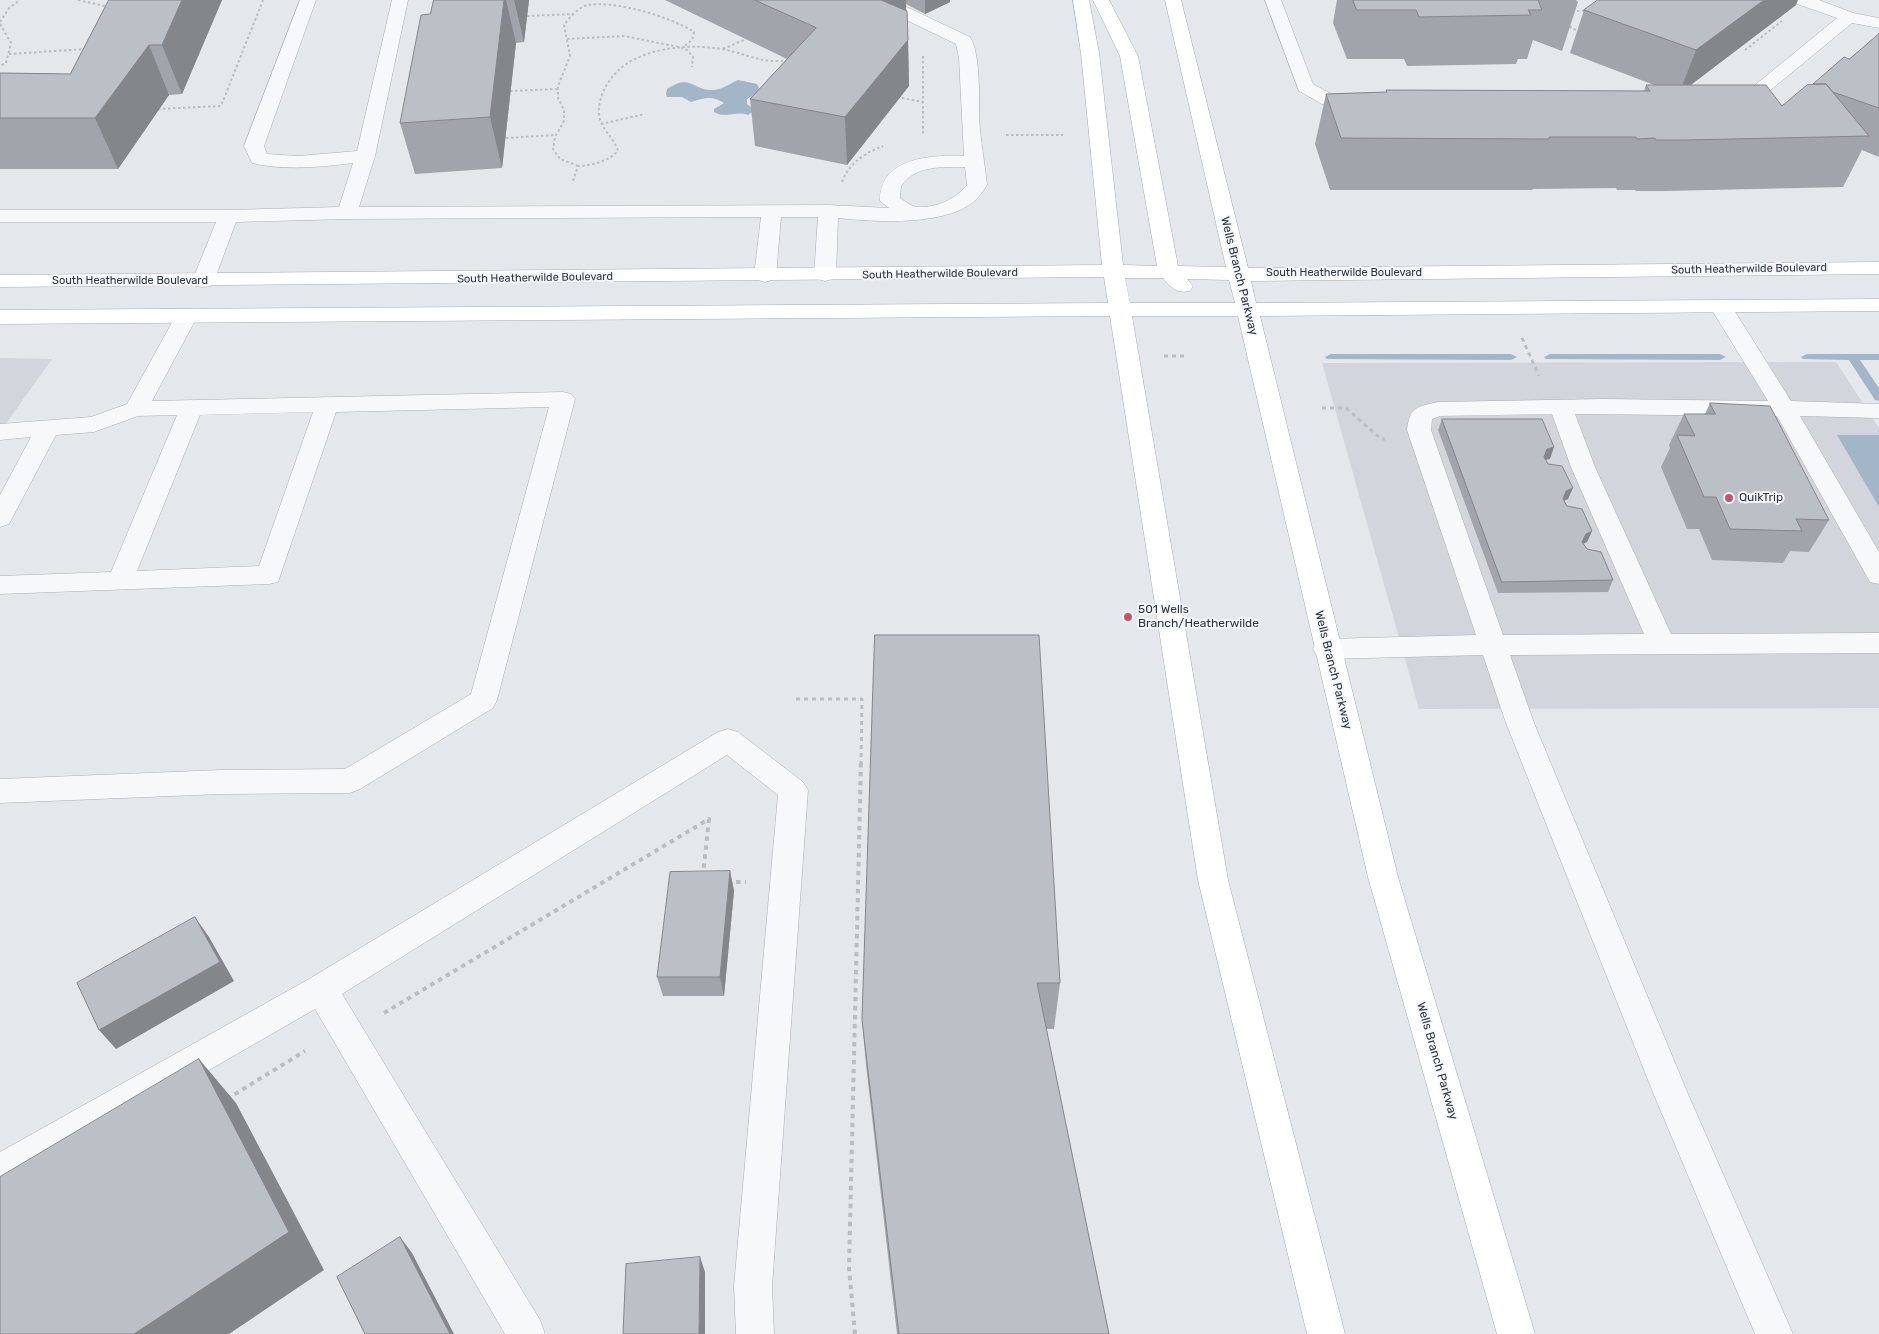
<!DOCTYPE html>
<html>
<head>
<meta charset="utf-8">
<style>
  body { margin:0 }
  canvas { display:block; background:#e4e7eb }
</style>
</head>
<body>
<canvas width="1879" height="1334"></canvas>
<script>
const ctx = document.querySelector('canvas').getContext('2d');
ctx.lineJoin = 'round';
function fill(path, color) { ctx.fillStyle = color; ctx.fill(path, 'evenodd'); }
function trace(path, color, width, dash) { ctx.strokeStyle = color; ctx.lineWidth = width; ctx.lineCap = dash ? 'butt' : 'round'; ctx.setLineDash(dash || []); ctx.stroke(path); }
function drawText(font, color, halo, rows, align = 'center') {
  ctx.font = font + ' Rubik,sans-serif'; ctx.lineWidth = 4; ctx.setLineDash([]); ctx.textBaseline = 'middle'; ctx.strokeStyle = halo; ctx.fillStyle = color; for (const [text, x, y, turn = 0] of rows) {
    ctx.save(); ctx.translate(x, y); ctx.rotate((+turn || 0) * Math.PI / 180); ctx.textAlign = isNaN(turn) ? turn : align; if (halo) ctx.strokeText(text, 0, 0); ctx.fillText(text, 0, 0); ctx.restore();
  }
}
const built = new Path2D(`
  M0 358 52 359 0 432Z
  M1836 362 1879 428V708L1419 709 1322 363Z`);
const water = new Path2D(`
  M738 80 757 84 759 88 757 93 747 99V104L755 110 748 115C736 110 725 119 714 112V109L724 103C713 95 703 98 691 102L682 97H667L666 94 667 89C690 73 693 90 712 90 722 90 729 84 738 80Z
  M1837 435H1879V507Z`);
const stream = new Path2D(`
  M1331 354H1511L1517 357 1511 360 1327 359 1325 357Z
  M1550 354H1720L1726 357 1720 360 1546 359 1544 357Z
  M1807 354H1879V360H1860L1879 388V401L1875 400 1849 360 1803 359 1801 357Z`);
const pathFar2 = new Path2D(`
  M78 0 109 7
  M1572 11H1588
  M527 16 574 14
  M1569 21 1571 28 1579 31
  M0 22 9 8 20 0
  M0 24 11 43 6 63 0 66
  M567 39 624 36 679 47
  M723 49 746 39
  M1745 50 1782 21
  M9 54 86 49
  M923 56V135
  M510 91 558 89
  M897 97 923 102
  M158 109 221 106 263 0
  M601 124 645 114
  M1006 135H1063
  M506 138 555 135
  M578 166 560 159 553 149 555 137 564 121V110L558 98V86L570 56 564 25C570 17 578 8 587 5 615 0 671 17 694 32L692 40 682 48 687 50 693 57 692 67
  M573 181 578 166C593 165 607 162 618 151 614 137 600 129 599 114 598 100 604 87 613 76 637 46 696 42 731 51 751 56 766 64 787 60
  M842 182C849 163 865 153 883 146`);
const pathFar1 = new Path2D(`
  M1522 338 1539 376
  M1164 356H1186
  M1322 408H1346L1381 439H1385
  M796 699H862L861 763`);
const path = new Path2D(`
  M727 882H746
  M384 1013 709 819 703 875
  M227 1099 305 1051
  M855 1334 849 1268 861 761`);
const minor = new Path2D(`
  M300 0H316L264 146 267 154 298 156 357 151 392 0H408L375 156 359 207 828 205 889 208 880 201C879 157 932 155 964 156L959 58 956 44 873 4 871 0H892L970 37C982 55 978 108 980 130 982 149 985 167 987 185 983 191 978 199 972 203 942 226 874 222 838 218L836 275 832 279 825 281 818 279 814 275 818 217H781L776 276 772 280 765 282 758 280 754 276 761 217 347 219 236 222 214 281 211 286 203 287 195 286 192 281 216 222H0V210H228L339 207 353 163C320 167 285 171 252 163L244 146ZM965 167 967 185C956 199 936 208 918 207 912 207 905 201 900 198L901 186C915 165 943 167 965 167Z
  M1265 0H1281L1313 84 1333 95 1368 101 1371 105 1368 109 1362 111 1322 104 1299 91Z
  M1795 0H1819L1853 13 1879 18V28L1852 23 1755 103 1735 106 1729 105 1726 101 1729 97 1744 94 1837 18 1797 4Z
  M1721 301 1729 302 1791 401 1879 404V418L1800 416 1879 552V584L1870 582 1777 416 1575 414 1595 467 1671 634 1879 633V653L1510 655 1534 723 1688 1094 1793 1334H1755L1654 1095 1506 723 1483 655 1327 659 1317 656 1313 649 1317 642 1327 639 1476 635 1407 430C1410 407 1416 407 1438 402L1603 399 1768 401 1710 307 1713 302ZM1552 414 1571 467 1644 634 1503 635 1431 430 1432 419 1440 416Z
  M186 310 194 312 197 317 152 401 563 392 571 394 575 399 497 700 493 708 360 789 350 793 221 794 0 803V779L221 770 345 769 471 694 549 407 336 412 278 582 269 584 0 594V576L111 572 177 415 138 416 94 432 56 435 9 524 0 527V495L31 437 0 440V424L91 417 127 404 175 317 178 312ZM313 412 259 566 137 571 200 415Z
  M728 729 738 732 803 782 808 790 772 1286 774 1334H736L734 1286 778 795 727 755 342 994 540 1320 545 1334H505L315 1009 13 1183 0 1188V1152L309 979 718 732Z`);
const major = new Path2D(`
  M1073 0H1089L1099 53 1123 265 1157 266 1120 56 1093 0H1109L1138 56 1178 266 1226 267 1165 0H1181L1248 268 1879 262V274L1251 281 1256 303 1879 299V311L1260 316 1398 877 1535 1334H1497L1368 877 1238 316H1132L1228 880 1345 1334H1307L1198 880 1110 316 0 324V310L1108 303 1104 277 0 287V275L1102 265 1081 53ZM1125 278H1163C1172 288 1176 294 1190 291L1193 286 1187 279 1229 280 1235 303H1130Z`);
const wall = new Path2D(`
  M109 0H222L182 94 169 95 118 169H0V73L70 74Z
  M434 0H529L524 42 516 43 502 168 415 174 400 123 430 14Z
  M665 0H950V2L925 14 906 4 908 40 909 86 847 165 755 146 750 99 787 59Z
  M1337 0H1576L1578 2 1562 51 1533 40 1527 59H1518L1516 64 1407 66 1404 59H1347L1333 23Z
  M1796 5 1690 85 1782 106 1849 59 1879 34V157L1862 150 1843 187 1665 191H1636L1635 190H1617L1616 188 1533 189 1532 190H1330L1315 144 1326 94 1386 92V90L1644 91 1646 85H1654L1570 53 1584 10Z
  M1710 403 1829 520 1809 552 1790 551 1783 563 1712 560 1699 529H1687L1661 467 1670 448 1669 445 1684 414H1705Z
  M1442 419 1550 459 1546 460 1568 499 1564 501 1567 506 1592 531 1587 542 1583 544 1613 580 1608 592 1498 593 1438 430Z
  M875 635 1060 983 1054 1029H1046L1109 1334H897L866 1065 862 1020Z
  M730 871 734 891 724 996H663L657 977Z`);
const shadedWall = new Path2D(`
  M182 0H222L182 94 162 45Z
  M504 0H506L516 43 502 168 490 117Z
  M514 0H529L524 42Z
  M867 0H906V22Z
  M925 0H950V2L925 14Z
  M1764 0H1798L1796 5 1679 94 1696 50Z
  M908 40 909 86 847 165 845 117Z
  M149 45 169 95 118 169 95 118Z
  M1554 447 1550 459 1542 460 1547 449Z
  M1573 488 1568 499 1561 502 1566 491Z
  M1592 531 1587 542 1580 545 1586 534Z
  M730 871 734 891 724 996 720 977Z
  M195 917 209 937 234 981 116 1049 99 1030Z
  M199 1059 236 1103 324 1270 229 1334H134Z
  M400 1237 412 1253 454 1334H450Z
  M700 1257 705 1272V1334H699Z`);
const building = new Path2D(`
  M109 0H182L162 45H149L95 118H0V73L70 74Z
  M434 0H504L490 117 400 123 421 15 430 14Z
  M755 0H881L907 11 908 40 845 117 750 99 816 28Z
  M1353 0H1538L1542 10H1528L1531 15 1419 17 1416 10H1357Z
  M1598 0H1764L1696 50 1584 10Z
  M1879 34V108L1833 92 1826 84H1813L1844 57 1849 59Z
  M1826 84 1869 136 1686 140H1656L1655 138 1637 139 1636 137H1549V139L1341 138 1326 94 1387 92 1386 90 1650 91 1646 85H1766L1782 106 1807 85Z
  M1710 403 1770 406 1829 520 1796 519 1802 531 1730 529 1716 497H1704L1677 435 1695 436 1684 414H1715Z
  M1442 419H1542L1554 447 1547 449 1544 457 1548 464 1562 466 1573 488 1566 491 1563 499 1567 506 1582 509 1592 531 1586 534 1582 542 1587 549 1601 552 1613 580 1502 582Z
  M875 635H1039L1060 983H1037L1109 1334H899L862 1020Z
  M730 871 720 977H657L670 872Z
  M195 917 220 962 99 1030 77 983Z
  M199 1059 289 1232 134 1334H0V1177Z
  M400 1237 450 1334H365L337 1277Z
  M700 1257 699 1334H623L626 1264Z`);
const markers = [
  [1729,498,5,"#c5546b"],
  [1128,617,5,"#c5546b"]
];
const farStreetnames = [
  ["South Heatherwilde Boulevard",1749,269,-1],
  ["South Heatherwilde Boulevard",1344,273],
  ["South Heatherwilde Boulevard",940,274,-1],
  ["South Heatherwilde Boulevard",535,278,-1],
  ["South Heatherwilde Boulevard",130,281]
];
const streetNames = [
  ["Wells Branch Parkway",1239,276,76],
  ["Wells Branch Parkway",1333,670,76],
  ["Wells Branch Parkway",1437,1061,74]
];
const poiNames = [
  ["QuikTrip",1739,498],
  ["501 Wells",1138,610],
  ["Branch/Heatherwilde",1138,624]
];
fill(built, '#d2d6dc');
fill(water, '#a2b6c8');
fill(stream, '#a2b6c8');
trace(minor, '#a9aeb5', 1);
trace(major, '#a4acb6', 1);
trace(pathFar2, '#babec2', 2, [2.5, 2.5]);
trace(pathFar1, '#babec2', 3, [4, 4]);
trace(path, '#babec2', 4, [4.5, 4.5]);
fill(minor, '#f6f8f9');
fill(major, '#fff');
fill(wall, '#a1a5ab');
fill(shadedWall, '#83868b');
fill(building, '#bbc0c7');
trace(building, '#83868b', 1);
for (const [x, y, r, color] of markers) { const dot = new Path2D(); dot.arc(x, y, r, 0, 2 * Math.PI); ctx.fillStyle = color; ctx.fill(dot); trace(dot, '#f4f6f8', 2); }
drawText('11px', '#2d3642', '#f4f6f8', farStreetnames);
drawText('12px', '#2d3642', '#f4f6f8', streetNames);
drawText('12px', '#2d3642', '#f4f6f8', poiNames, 'left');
</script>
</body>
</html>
